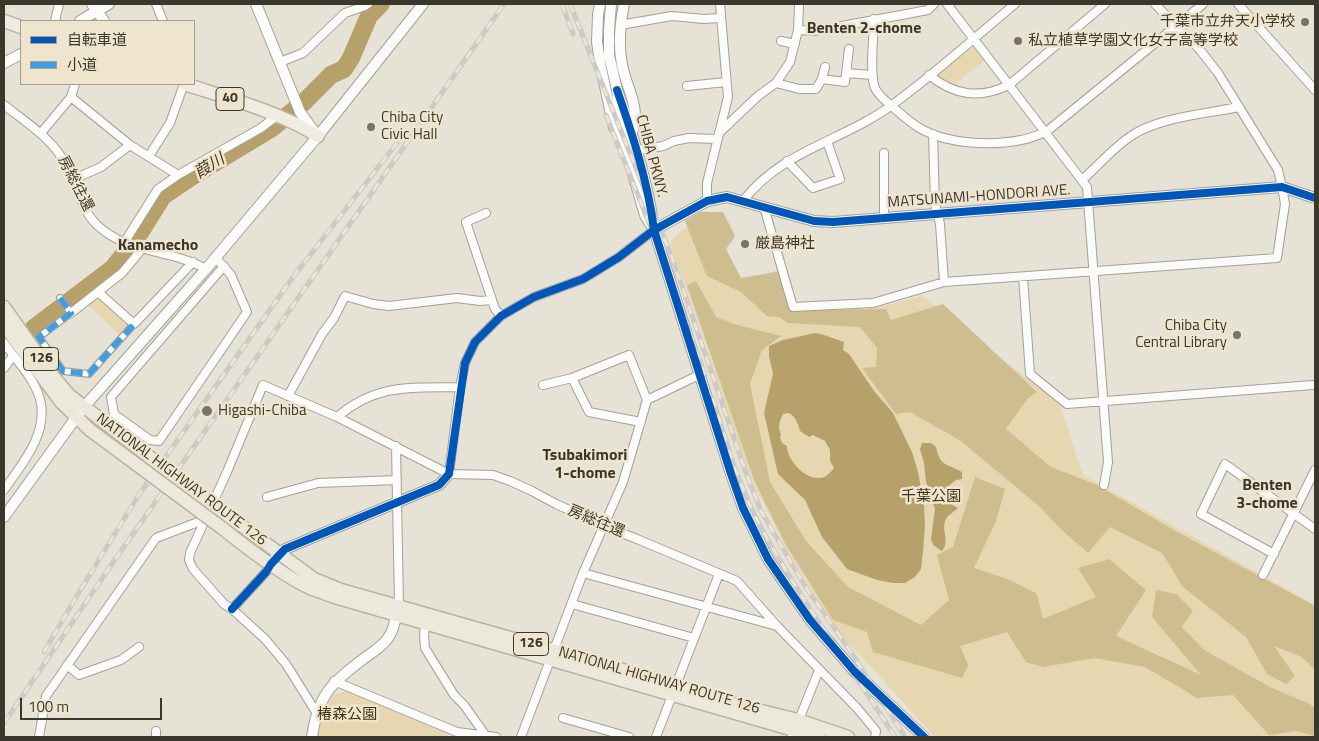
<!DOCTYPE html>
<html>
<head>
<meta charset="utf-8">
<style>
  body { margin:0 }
  #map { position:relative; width:1319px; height:741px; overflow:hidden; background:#e7e2d6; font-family:"Titillium Web","Noto Sans JP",sans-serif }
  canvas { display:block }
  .frame { position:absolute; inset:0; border:5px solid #3a372d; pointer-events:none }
  .legend { position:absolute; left:20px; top:20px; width:175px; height:65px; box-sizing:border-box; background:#efe5ce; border:1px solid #a79f8e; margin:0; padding:6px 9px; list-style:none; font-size:15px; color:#3a372d }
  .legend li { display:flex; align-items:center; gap:10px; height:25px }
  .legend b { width:25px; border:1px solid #a79f8e }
  .scale { position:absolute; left:20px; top:698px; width:142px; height:22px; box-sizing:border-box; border:2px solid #3a372d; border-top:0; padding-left:6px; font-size:15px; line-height:18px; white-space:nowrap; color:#3a372d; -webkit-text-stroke:4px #efe5ce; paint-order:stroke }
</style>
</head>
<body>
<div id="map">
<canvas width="1319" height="741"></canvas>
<div class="frame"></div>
<ul class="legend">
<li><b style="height:6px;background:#0057b8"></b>自転車道</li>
<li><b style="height:6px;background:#3e9ee1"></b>小道</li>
</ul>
<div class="scale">100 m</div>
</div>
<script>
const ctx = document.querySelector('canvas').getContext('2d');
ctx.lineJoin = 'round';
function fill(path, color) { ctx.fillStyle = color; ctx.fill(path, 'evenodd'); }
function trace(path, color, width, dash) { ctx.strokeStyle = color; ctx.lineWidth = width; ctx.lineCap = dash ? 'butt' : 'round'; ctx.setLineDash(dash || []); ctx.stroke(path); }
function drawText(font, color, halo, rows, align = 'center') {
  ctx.font = font + ' "Titillium Web","Noto Sans JP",sans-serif'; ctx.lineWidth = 5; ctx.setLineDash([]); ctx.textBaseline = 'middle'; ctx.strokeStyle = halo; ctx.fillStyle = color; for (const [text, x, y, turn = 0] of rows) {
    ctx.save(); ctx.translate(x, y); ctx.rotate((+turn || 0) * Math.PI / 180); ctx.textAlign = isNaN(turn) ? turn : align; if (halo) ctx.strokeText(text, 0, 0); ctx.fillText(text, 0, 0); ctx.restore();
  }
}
const green = new Path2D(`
  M972 48H974L985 60 951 87 936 76Z
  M711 212 723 256 743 281 778 270 791 313 854 310 880 307 923 296 1060 405 1083 475 1315 605V737H935L835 628 785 546 752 481 736 439 704 339 670 242 693 220V217Z
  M95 296 99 297 128 321V327L120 335 86 303Z
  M346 691 446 730 450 737H318L319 720 333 695Z`);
const forest = new Path2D(`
  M700 212H723L735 236 726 249 741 278 781 271 792 310 886 309 891 320 943 304 1037 392 1028 398 1006 429 1051 467 1097 485 1170 528 1315 606V670L1302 657 1274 646 1295 676 1286 684 1267 674 1246 637 1183 587 1162 553 1110 527 1088 553 1061 529 1039 506 961 441 910 412 896 414 862 368 876 367 877 348 860 327 788 323 779 317 767 316 741 292 707 276 685 221Z
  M696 281 716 317 737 325 781 336 762 350 750 384 770 482 806 541 848 587 921 625 949 600 937 555 953 547 975 477 1005 489 996 521 974 568 1010 580 1037 594 1043 619 1096 597 1078 568 1109 559 1146 590 1116 636 1201 675 1152 617 1156 590 1176 594 1193 611 1182 627 1204 650 1272 688 1308 703 1315 708V736L1297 731 1269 735 1233 695 1197 698 1145 667 1094 658 1043 667 1026 662 1007 632 960 646 968 665 962 678 873 652 867 632 833 620 786 545 754 480 687 285Z`);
const water = new Path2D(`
  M815 333 824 335 844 342 843 350 849 354 874 391 893 413 912 452 918 472 924 504 925 526 923 551 921 569 915 577 905 583H893L877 580 847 569 822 537 805 500 778 474 764 413 773 374 769 356V346L783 340ZM788 413C796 416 798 424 800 431L809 437 813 435 825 441 830 450V461L834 468C830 473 825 479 818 478 804 478 787 460 787 446L782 443 780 437 781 434C777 426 780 421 783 414Z
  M922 443H931L936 447C940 466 945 463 962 472V479L956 480 947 487 946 493 949 503 958 508C955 511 948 515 946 519 940 530 951 540 942 551L933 545 931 539 935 509 926 482 924 463 920 449Z`);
const river = new Path2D(`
  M34 328 112 269 136 239 163 196 191 177 272 128 304 102 331 75 344 69 351 58 369 16 381 4`);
const pedestrian = new Path2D(`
  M60 298 71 313 39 337 63 371 89 374 134 324`);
const minor = new Path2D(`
  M156 4 163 21
  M947 4 1087 187 1108 462 1104 485
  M1238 4 1315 90
  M874 19C874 36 869 73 875 88 879 97 889 103 896 110 905 117 913 125 923 130 949 144 992 146 1021 140 1029 139 1038 135 1046 132L1203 4
  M55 21 59 4
  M620 25 672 16 704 19 720 18
  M798 30 815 31 928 10 934 4
  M781 41 795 44
  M280 62 303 53 345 13 365 6 368 4
  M846 73 872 75
  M929 75C955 96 980 99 1009 85L1105 4
  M822 79 845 82 849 49
  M776 83 799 89H816L822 79 825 67
  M687 86 726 82
  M71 97 130 145 178 175
  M4 105C27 123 53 139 67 166 77 184 81 209 96 224 126 254 171 249 206 269
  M41 133 71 97 75 84
  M719 133 758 96 776 83 790 62 798 30 799 4
  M933 134 935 204 940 224 944 282
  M633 151 663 146 674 141 689 138 717 139
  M149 156 170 123 184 84
  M787 161 813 188 840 179 827 141
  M74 179 101 167 130 145
  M1083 179C1098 166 1114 147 1131 136 1159 117 1206 114 1238 107
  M707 201V183L728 97 720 4
  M743 201C782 150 843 141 892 105 935 74 974 38 1015 4
  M764 207 793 307 873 303 944 282 1277 258 1285 204 1282 187 1278 170 1218 73 1200 50 1155 4
  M486 213 466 222 495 309 501 316
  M884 218V153
  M124 243 158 189 178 175 261 128 278 115
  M215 257 231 275 247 312 159 441 150 440 114 414 111 397 224 266
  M1023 277 1030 374 1067 404 1313 385
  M98 292 134 324 193 262
  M71 313 122 273 142 249
  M4 343C16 360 34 378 40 399 49 433 22 464 4 490
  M4 368 13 356
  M572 378 629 355 647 400
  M543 385 572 378 589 412 641 422
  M288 396 322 334 334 318 345 296 373 304 389 306 457 298 480 301 492 300
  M337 417C377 383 411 388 460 387
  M396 446 399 605
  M449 474 460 387 465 363 475 342 501 316 534 297 583 279 619 257 654 230
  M267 497 318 483 397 480
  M1274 554 1201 514 1225 464 1315 529
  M583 573 777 626
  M1263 575 1315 470
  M572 604 694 638
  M232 609 266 572 271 564
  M425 623 424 636 425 648 454 695 464 705 486 736
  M67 665 79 675 121 660 139 647
  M334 681 457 732 496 737
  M316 712 286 664 265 639 232 609 224 604 193 569 189 560 190 553 227 472 263 385 337 417 449 474 493 475 510 481 532 491 556 504 604 526 637 539 737 581 777 626 857 708 876 731 875 737
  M563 718 629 737
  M39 737 46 696 156 538 206 519
  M156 737V731
  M521 737 583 573 623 482 647 400 699 375
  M656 737 719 574
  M792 737 819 670`);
const tertiary = new Path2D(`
  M92 4 104 21
  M256 4 300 112 316 134
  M600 4 598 15 597 42 601 68 614 128 622 136
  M611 4 609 30V55L617 90 622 136 645 215 651 225
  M624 4C620 24 618 45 622 65 627 90 641 107 632 133
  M80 21 109 4
  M4 63 21 54
  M617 90C633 136 648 182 654 230L731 474 743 508 768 559 810 620 855 672 924 737
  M654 230 707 201 727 197 814 221 833 222 1282 187 1315 198
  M4 517 83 408 206 269 318 136 423 4
  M276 557 285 549 439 485 449 474
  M312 737C318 696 330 684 362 660 371 653 382 647 388 638 395 629 395 618 398 608`);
const primary = new Path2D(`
  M4 21 21 27
  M185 84C230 99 277 111 318 136`);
const trunk = new Path2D(`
  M4 307 53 376 69 395 156 462
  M4 325 61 402 90 430 148 473
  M230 517 314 579 341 590 676 685 741 706 798 720 848 737
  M222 528C247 548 283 576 312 589 321 592 329 595 338 598L818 737`);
const rail = new Path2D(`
  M562 4 573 34
  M570 4 673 260 746 473 761 511 805 586 851 652 905 737
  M606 115 665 263 705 375
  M713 398C725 438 737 479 755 516 795 593 849 664 895 737
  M44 652 81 589 138 496 293 277 397 143
  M4 723 114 561 504 4`);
const trunkBridge = new Path2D(`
  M156 462 230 517
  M148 473 222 528`);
const quiet = new Path2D(`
  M60 298 71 313 39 337 63 371 89 374 134 324`);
const cycleway = new Path2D(`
  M617 90C633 136 648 182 654 230L731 474 743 508 768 559 810 620 855 672 924 737
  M232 609 266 572 271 564 285 549 439 485 449 474 465 363 475 342 501 316 534 297 583 279 619 257 654 230 707 201 727 197 814 221 833 222 1282 187 1315 198`);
const markers = [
  [1305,22,5,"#777368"],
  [1018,41,5,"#777368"],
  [371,127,5,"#777368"],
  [745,244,5,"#777368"],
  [1237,335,5,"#777368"],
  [207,411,6,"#777368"]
];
const shields = [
  [230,99,28],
  [41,359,35],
  [531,644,35]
];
const shieldNames = [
  ["40",230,99],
  ["126",41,359],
  ["126",531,644]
];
const poiNames = [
  ["千葉市立弁天小学校",1295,22,"right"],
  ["私立植草学園文化女子高等学校",1028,41],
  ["Chiba City",381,118],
  ["Civic Hall",381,135],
  ["厳島神社",755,244],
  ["Chiba City",1227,326,"right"],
  ["Central Library",1227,343,"right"],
  ["Higashi-Chiba",218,411]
];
const streetNames = [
  ["CHIBA PKWY.",651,156,75],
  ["房総往還",75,184,63],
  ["MATSUNAMI-HONDORI AVE.",979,197,-4],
  ["NATIONAL HIGHWAY ROUTE 126",181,480,37],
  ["房総往還",596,522,23],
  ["NATIONAL HIGHWAY ROUTE 126",659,681,16]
];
const parkNames = [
  ["千葉公園",931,497],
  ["椿森公園",347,715]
];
const neighbourhoodNames = [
  ["Benten 2-chome",864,29],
  ["Kanamecho",158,246],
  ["Tsubakimori",585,456],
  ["1-chome",585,474],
  ["Benten",1267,486],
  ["3-chome",1267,504]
];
const waterNames = [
  ["葭川",210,167,-32]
];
fill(green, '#e6d7b0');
fill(forest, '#cebd8e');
fill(water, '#b6a16a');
trace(river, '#b6a16a', 18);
trace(pedestrian, '#a4a096', 8);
trace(minor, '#a4a096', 10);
trace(tertiary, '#a4a096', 12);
trace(primary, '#b9b29e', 15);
trace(trunk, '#b9b29e', 15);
trace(pedestrian, '#fbfbf9', 5.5);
trace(minor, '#fbfbf9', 8);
trace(tertiary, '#fbfbf9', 10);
trace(primary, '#f0ece3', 12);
trace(trunk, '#ece8dc', 12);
trace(rail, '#cbcac7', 5);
trace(rail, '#efe5ce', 3, [9]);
trace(trunkBridge, '#b9b29e', 15, []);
trace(trunkBridge, '#ece8dc', 12);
trace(quiet, '#3e9ee1', 6, [12, 6]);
trace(cycleway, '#0057b8', 8);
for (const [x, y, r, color] of markers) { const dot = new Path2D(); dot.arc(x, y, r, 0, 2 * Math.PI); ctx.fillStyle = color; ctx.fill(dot); trace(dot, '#efe5ce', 2); }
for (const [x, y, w] of shields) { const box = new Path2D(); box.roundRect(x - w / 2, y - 11.5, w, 23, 4); ctx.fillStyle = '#efe5ce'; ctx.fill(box); trace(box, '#3a372d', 1); }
drawText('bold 14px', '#3a372d', null, shieldNames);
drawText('15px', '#3a372d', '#efe5ce', poiNames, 'left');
drawText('15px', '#3a372d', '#efe5ce', streetNames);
drawText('15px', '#413514', '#efe5ce', parkNames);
drawText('bold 16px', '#3a372d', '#efe5ce', neighbourhoodNames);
drawText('italic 16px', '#443717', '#efe5ce', waterNames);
</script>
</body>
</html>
